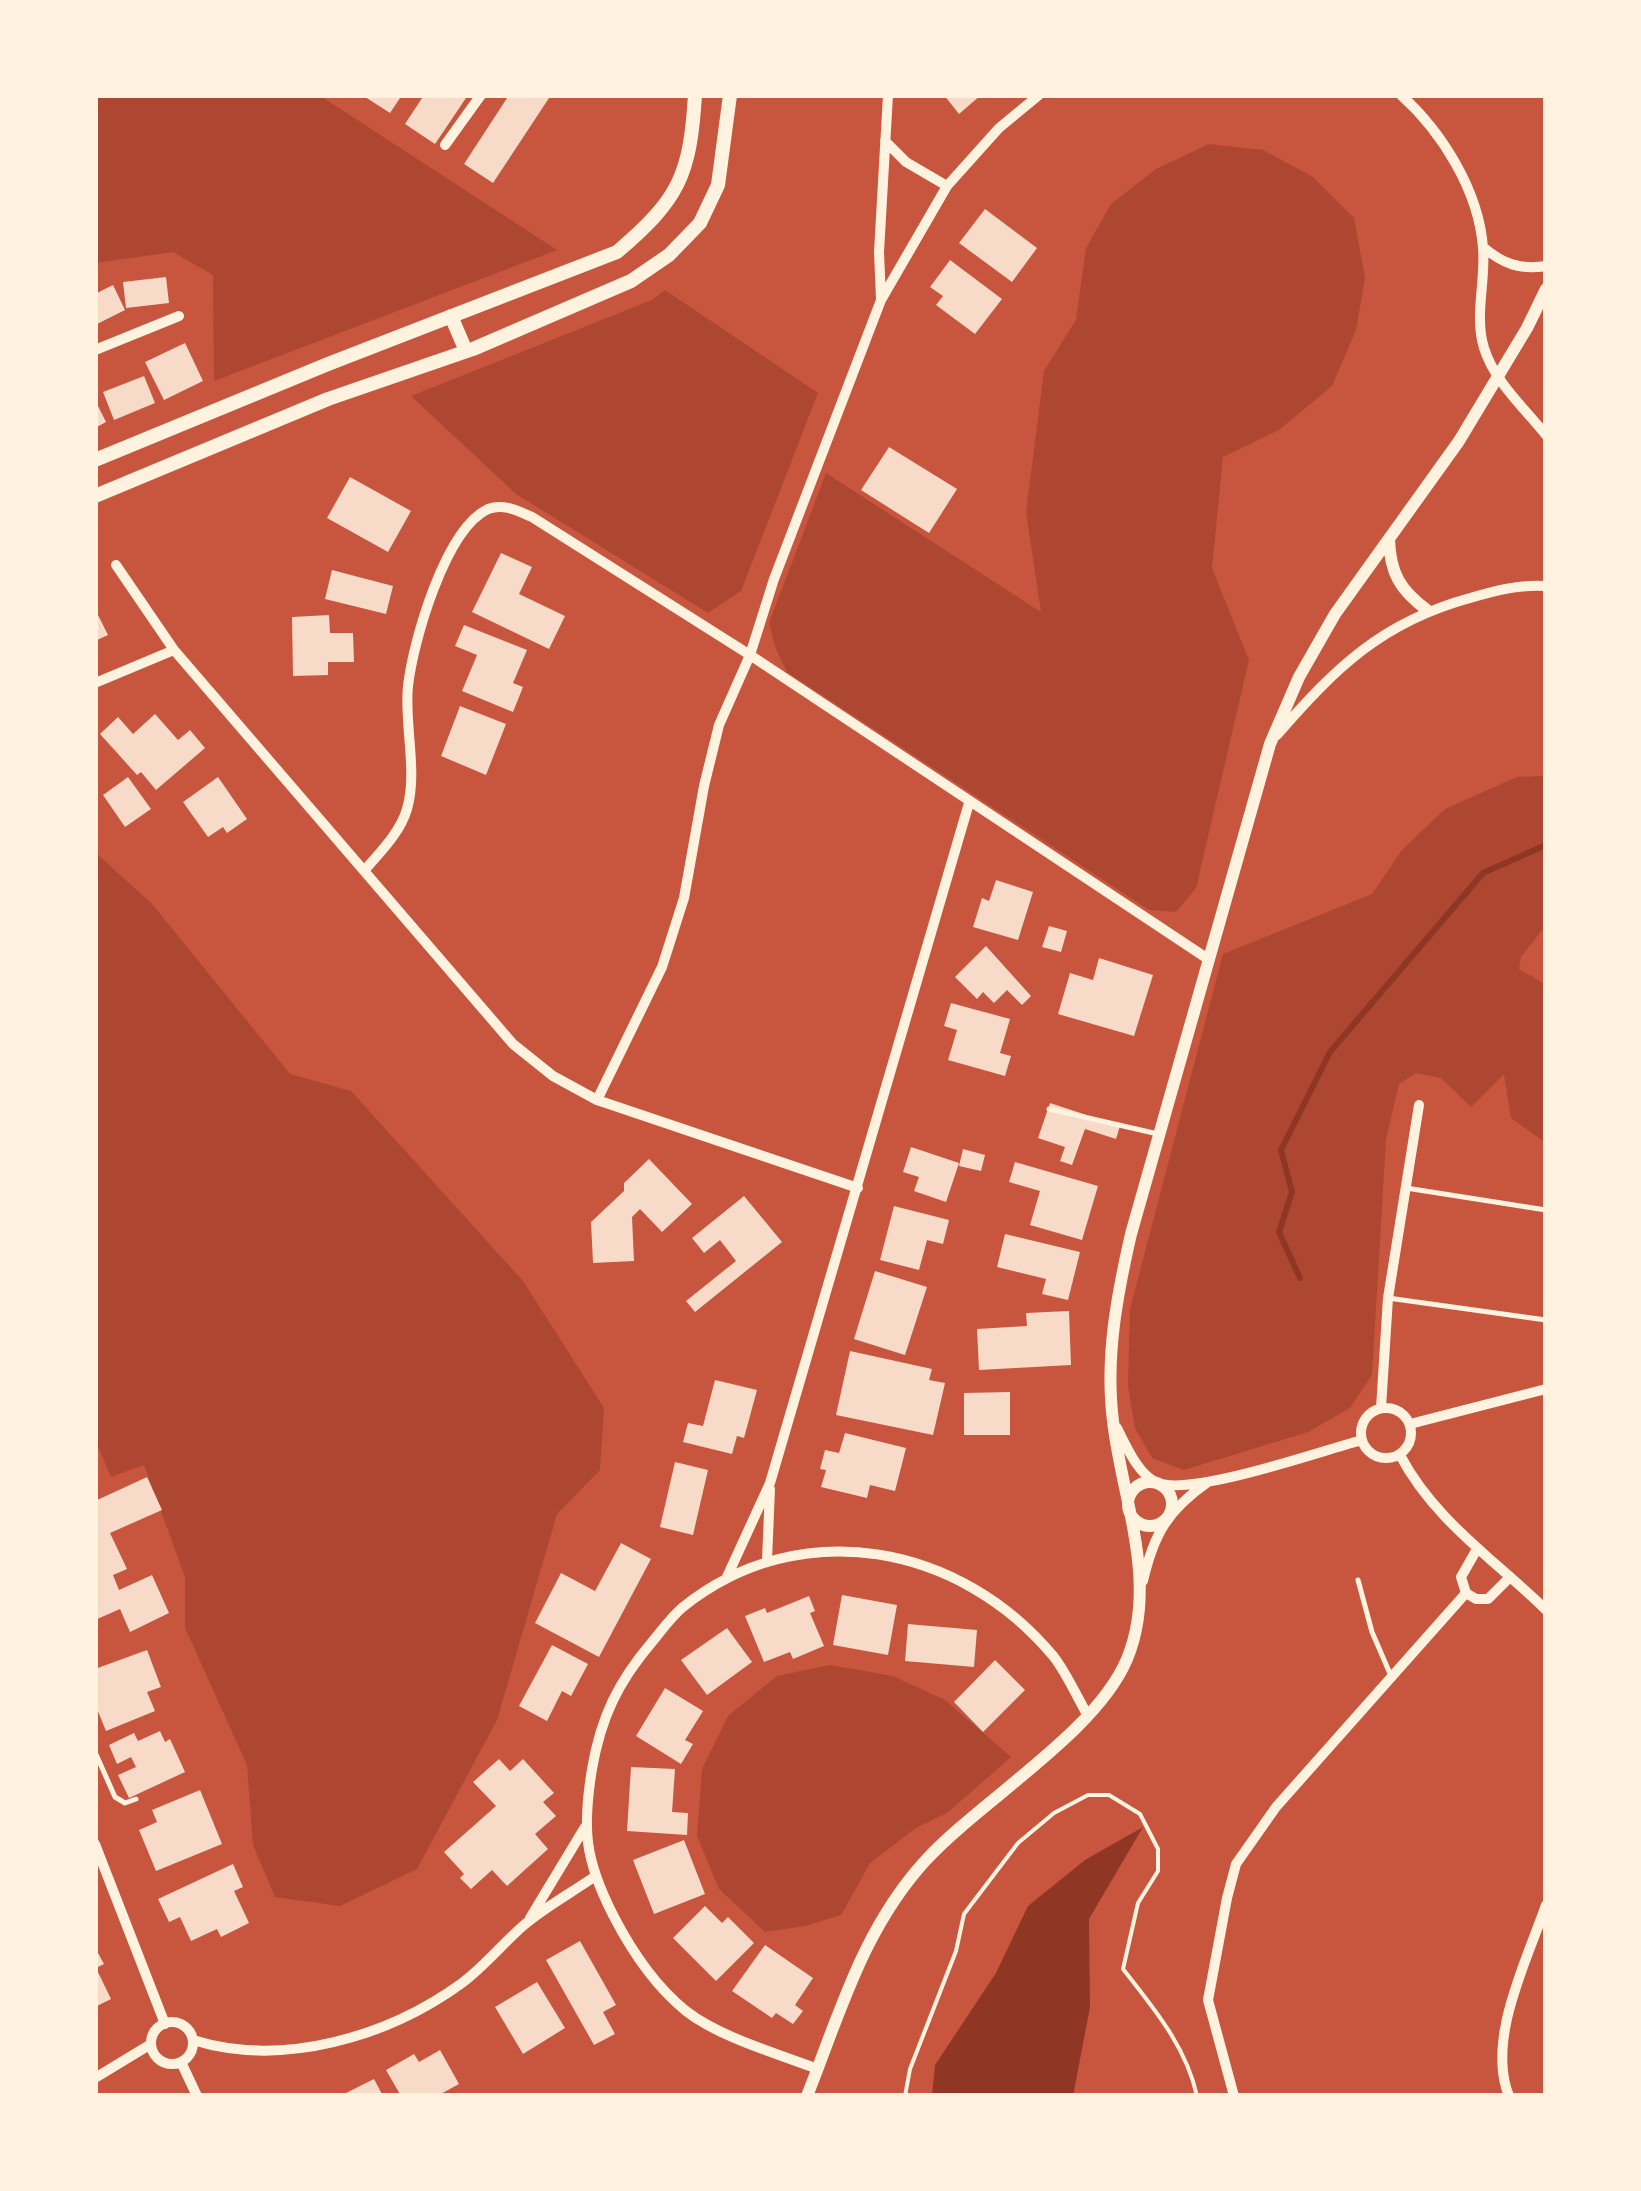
<!DOCTYPE html>
<html>
<head>
<meta charset="utf-8">
<style>
  body { margin:0 }
  #map { position:relative; width:1641px; height:2191px; overflow:hidden; background:#c8553d; font-family:"Titillium Web",sans-serif }
  canvas { display:block }
  .frame { position:absolute; inset:0; border:98px solid #fff3e0; pointer-events:none }
</style>
</head>
<body>
<div id="map">
<canvas width="1641" height="2191"></canvas>
<div class="frame"></div>
</div>
<script>
const ctx = document.querySelector('canvas').getContext('2d');
ctx.lineJoin = 'round';
function fill(path, color) { ctx.fillStyle = color; ctx.fill(path, 'evenodd'); }
function trace(path, color, width, dash) { ctx.strokeStyle = color; ctx.lineWidth = width; ctx.lineCap = dash ? 'butt' : 'round'; ctx.setLineDash(dash || []); ctx.stroke(path); }
const green = new Path2D(`
  M95 95H319L557 250 214 381 213 275 173 252 95 263Z
  M1209 144 1263 150 1313 177 1354 218 1365 278 1356 330 1332 386 1279 430 1223 457 1212 568 1249 660 1196 888 1176 912 1149 910 787 672 776 649 769 623 826 473 1041 612 1026 512 1044 371 1076 320 1086 248 1111 204 1156 169Z
  M665 290 818 393 741 591 708 613 516 494 411 396 652 300Z
  M1546 776V925L1521 957 1519 969 1546 985V1143L1511 1118 1504 1074 1471 1107 1441 1078 1416 1073 1399 1084 1386 1139 1372 1375 1350 1408 1308 1432 1184 1470 1152 1458 1135 1428 1128 1386 1130 1309 1223 954 1372 894 1402 850 1445 809 1517 777Z
  M95 852 153 905 290 1074 351 1091 523 1281 604 1408 600 1470 557 1514 497 1720 417 1869 340 1906 275 1897 253 1845 247 1765 185 1628V1577L144 1465 111 1477 95 1439Z
  M830 1665 893 1676 945 1700 1011 1757 947 1813 916 1828 870 1863 841 1915 805 1926 765 1932 719 1889 697 1836 702 1769 728 1716 777 1676Z`);
const water = new Path2D(`
  M1143 1827 1089 1919 1090 2007 1073 2096H932L935 2065 996 1973 1028 1906 1085 1860Z`);
const stream = new Path2D(`
  M1300 1278 1279 1232 1292 1192 1281 1150 1330 1052 1483 873 1546 845`);
const building = new Path2D(`
  M362 95H402L390 113Z
  M424 95H468L435 144 405 124Z
  M509 95H551L493 183 464 164Z
  M944 95H981L959 114Z
  M985 209 1037 248 1012 282 959 243Z
  M950 260 1002 299 975 334 936 305 943 296 930 287Z
  M166 277 169 303 126 308 123 282Z
  M113 285 125 310 95 325V294Z
  M185 343 203 381 164 400 145 362Z
  M144 376 155 403 114 420 103 392Z
  M95 400 106 422 95 428Z
  M889 447 957 489 929 533 861 490Z
  M350 477 411 511 388 552 327 518Z
  M501 553 532 567 519 594 565 616 549 649 472 612Z
  M332 570 393 586 386 614 325 599Z
  M95 609 108 635 95 641Z
  M329 615 330 633H353L354 662H328V675L293 676 292 617Z
  M464 625 527 650 513 683 523 687 513 712 462 691 477 655 455 646Z
  M460 706 506 724 486 775 441 756Z
  M155 714 178 740 190 730 205 748 156 790 141 772 137 775 100 734 118 717 133 734Z
  M128 777 151 809 125 827 103 795Z
  M218 777 247 819 227 833 223 827 208 837 183 802Z
  M996 880 1033 892 1018 940 973 927 982 898 989 901Z
  M1049 926 1067 931 1061 952 1042 947Z
  M986 946 1031 996 1022 1005 1007 990 994 1003 983 992 977 999 955 977Z
  M1099 958 1153 975 1134 1036 1058 1014 1070 973 1093 980Z
  M951 1003 1010 1019 1000 1053 1011 1056 1005 1076 948 1060 957 1030 944 1026Z
  M1050 1103 1120 1126 1116 1139 1085 1129 1072 1165 1060 1161 1065 1147 1038 1138Z
  M911 1147 959 1163 946 1202 914 1191 919 1177 903 1172Z
  M963 1149 985 1155 981 1171 959 1166Z
  M649 1159 692 1204 662 1232 640 1209 632 1217 634 1261 593 1263 591 1222 624 1191V1183Z
  M1015 1162 1098 1186 1082 1240 1030 1225 1040 1191 1009 1182Z
  M744 1196 782 1242 695 1312 686 1301 736 1261 720 1240 704 1253 692 1238Z
  M894 1206 949 1220 943 1244 927 1240 919 1270 880 1260Z
  M1005 1234 1080 1252 1068 1300 1042 1294 1046 1279 997 1267Z
  M875 1271 927 1287 905 1355 854 1339Z
  M1069 1311 1071 1365 979 1370 977 1329 1027 1326 1026 1313Z
  M850 1351 932 1369 929 1380 945 1383 933 1435 836 1415Z
  M715 1380 757 1390 744 1438 737 1436 732 1454 683 1442 688 1423 703 1426Z
  M1010 1392V1435H964V1393Z
  M845 1433 906 1448 895 1491 870 1485 867 1498 821 1487 826 1470 820 1469 825 1450 839 1453Z
  M675 1462 708 1470 693 1535 660 1527Z
  M147 1477 162 1510 110 1533 127 1569 113 1575 119 1590 152 1575 169 1613 130 1632 120 1609 95 1620V1501Z
  M621 1543 651 1559 599 1657 535 1623 561 1573 595 1591Z
  M842 1595 897 1605 888 1655 833 1645Z
  M809 1596 815 1611 810 1613 824 1646 793 1659 790 1652 764 1662 745 1616 765 1608 767 1613Z
  M908 1624 977 1630 974 1667 905 1661Z
  M727 1628 752 1662 707 1695 681 1660Z
  M552 1645 588 1664 571 1696 562 1691 547 1721 519 1706Z
  M147 1650 161 1687 147 1692 155 1711 106 1731 95 1704V1669Z
  M995 1660 1025 1690 983 1732 954 1702Z
  M665 1688 703 1711 685 1740 693 1744 681 1764 636 1736Z
  M160 1731 165 1742 170 1739 185 1772 129 1798 118 1775 136 1767 131 1757 117 1764 109 1745 134 1733 138 1741Z
  M499 1759 510 1771 523 1759 554 1793 543 1802 556 1816 535 1834 548 1849 507 1886 492 1870 471 1889 460 1878 464 1874 444 1852 496 1806 473 1782Z
  M631 1767 675 1769 672 1812 688 1813 687 1835 627 1831Z
  M200 1790 222 1844 156 1871 139 1830 157 1822 152 1810Z
  M684 1840 705 1894 654 1914 633 1860Z
  M233 1864 243 1887 234 1891 249 1923 221 1937 217 1929 191 1941 180 1917 169 1922 158 1899Z
  M705 1906 722 1923 728 1917 754 1943 716 1981 673 1938Z
  M580 1941 616 2005 603 2012 615 2034 594 2045 546 1960Z
  M765 1945 813 1978 795 2005 803 2011 793 2024 776 2013 772 2018 732 1991Z
  M98 1953 104 1964 96 1968 111 1999 95 2007V1955Z
  M537 1982 565 2028 523 2054 495 2007Z
  M440 2050 459 2084 437 2096H401L386 2070 414 2054 419 2062Z
  M374 2079 383 2096H340Z`);
const path = new Path2D(`
  M905 2096 910 2069 956 1951 964 1914 1018 1843 1054 1813 1088 1795H1109L1140 1814 1158 1849V1871L1138 1903 1123 1969C1154 2009 1186 2046 1197 2096`);
const service = new Path2D(`
  M1049 1109 1158 1134
  M1406 1188 1546 1210
  M1388 1298 1546 1320
  M1358 1580 1372 1632 1391 1676
  M95 1752 115 1797 125 1803 136 1799`);
const minor = new Path2D(`
  M1401 95C1442 132 1479 191 1483 248 1486 280 1474 316 1484 348 1494 381 1525 409 1546 435
  M885 141 906 162 947 186
  M445 145 481 95
  M1483 247C1503 264 1520 270 1546 266
  M881 299 879 252 888 95
  M95 350 179 316
  M116 565 174 650 513 1044 553 1076 597 1100 858 1188
  M95 683 174 650
  M1277 735C1335 668 1382 622 1470 598 1494 591 1520 584 1546 586
  M364 871C380 852 400 833 407 809 418 772 404 724 408 686 413 642 445 529 488 509 504 503 518 511 532 517L750 655 1208 959
  M597 1100 662 967 684 898 704 786 719 725 750 655 774 579 881 300 947 186 999 128 1039 95
  M1361 1433a25 25 0 1 1 50 0a25 25 0 1 1-50 0Z
  M1381 1408 1388 1298 1419 1105
  M1410 1424 1546 1389
  M1117 1428C1126 1446 1139 1476 1158 1483 1193 1496 1321 1451 1362 1440
  M1400 1455C1434 1520 1494 1559 1546 1610
  M1477 1549 1461 1577 1466 1593 1476 1599H1488L1509 1578
  M767 1560 770 1489
  M726 1579 770 1483 969 803
  M1143 1581C1154 1533 1168 1510 1208 1482
  M95 1844 165 2024
  M530 1918 585 1827
  M151 2043a21 21 0 1 1 42 0a21 21 0 1 1-42 0Z
  M193 2040C282 2068 388 2037 462 1983 485 1966 503 1943 524 1925 545 1907 571 1893 594 1877
  M181 2062 197 2096
  M818 2069C778 2054 719 2037 686 2011 655 1986 631 1950 613 1915 585 1860 582 1830 592 1769 601 1717 618 1682 652 1642 662 1630 671 1617 683 1607 800 1513 961 1544 1054 1657 1067 1674 1077 1697 1088 1716
  M95 2078 151 2044
  M1234 2096 1208 2000 1227 1898 1236 1864 1276 1807 1466 1593
  M1509 2096C1486 2040 1527 1960 1546 1905`);
const tertiary = new Path2D(`
  M1389 539C1390 573 1400 590 1427 610
  M1128 1504a22 22 0 1 1 44 0a22 22 0 1 1-44 0Z
  M807 2096C840 2013 863 1929 925 1861 981 1800 1096 1733 1127 1659 1159 1582 1122 1500 1113 1421 1105 1358 1117 1295 1131 1234L1270 744 1299 677 1335 614 1459 441 1527 328 1546 289`);
const secondary = new Path2D(`
  M451 316 466 351
  M95 460 328 364 617 252C679 199 690 176 695 95
  M95 496 328 399 473 349 631 281 669 255 700 223 718 185 730 95`);
fill(green, '#ae4732');
fill(water, '#8f3625');
trace(stream, '#8f3625', 6);
fill(building, '#f7dbc8');
trace(path, '#fff3e0', 4);
trace(service, '#fff3e0', 5);
trace(minor, '#fff3e0', 10);
trace(tertiary, '#fff3e0', 12);
trace(secondary, '#fff3e0', 14);
</script>
</body>
</html>
